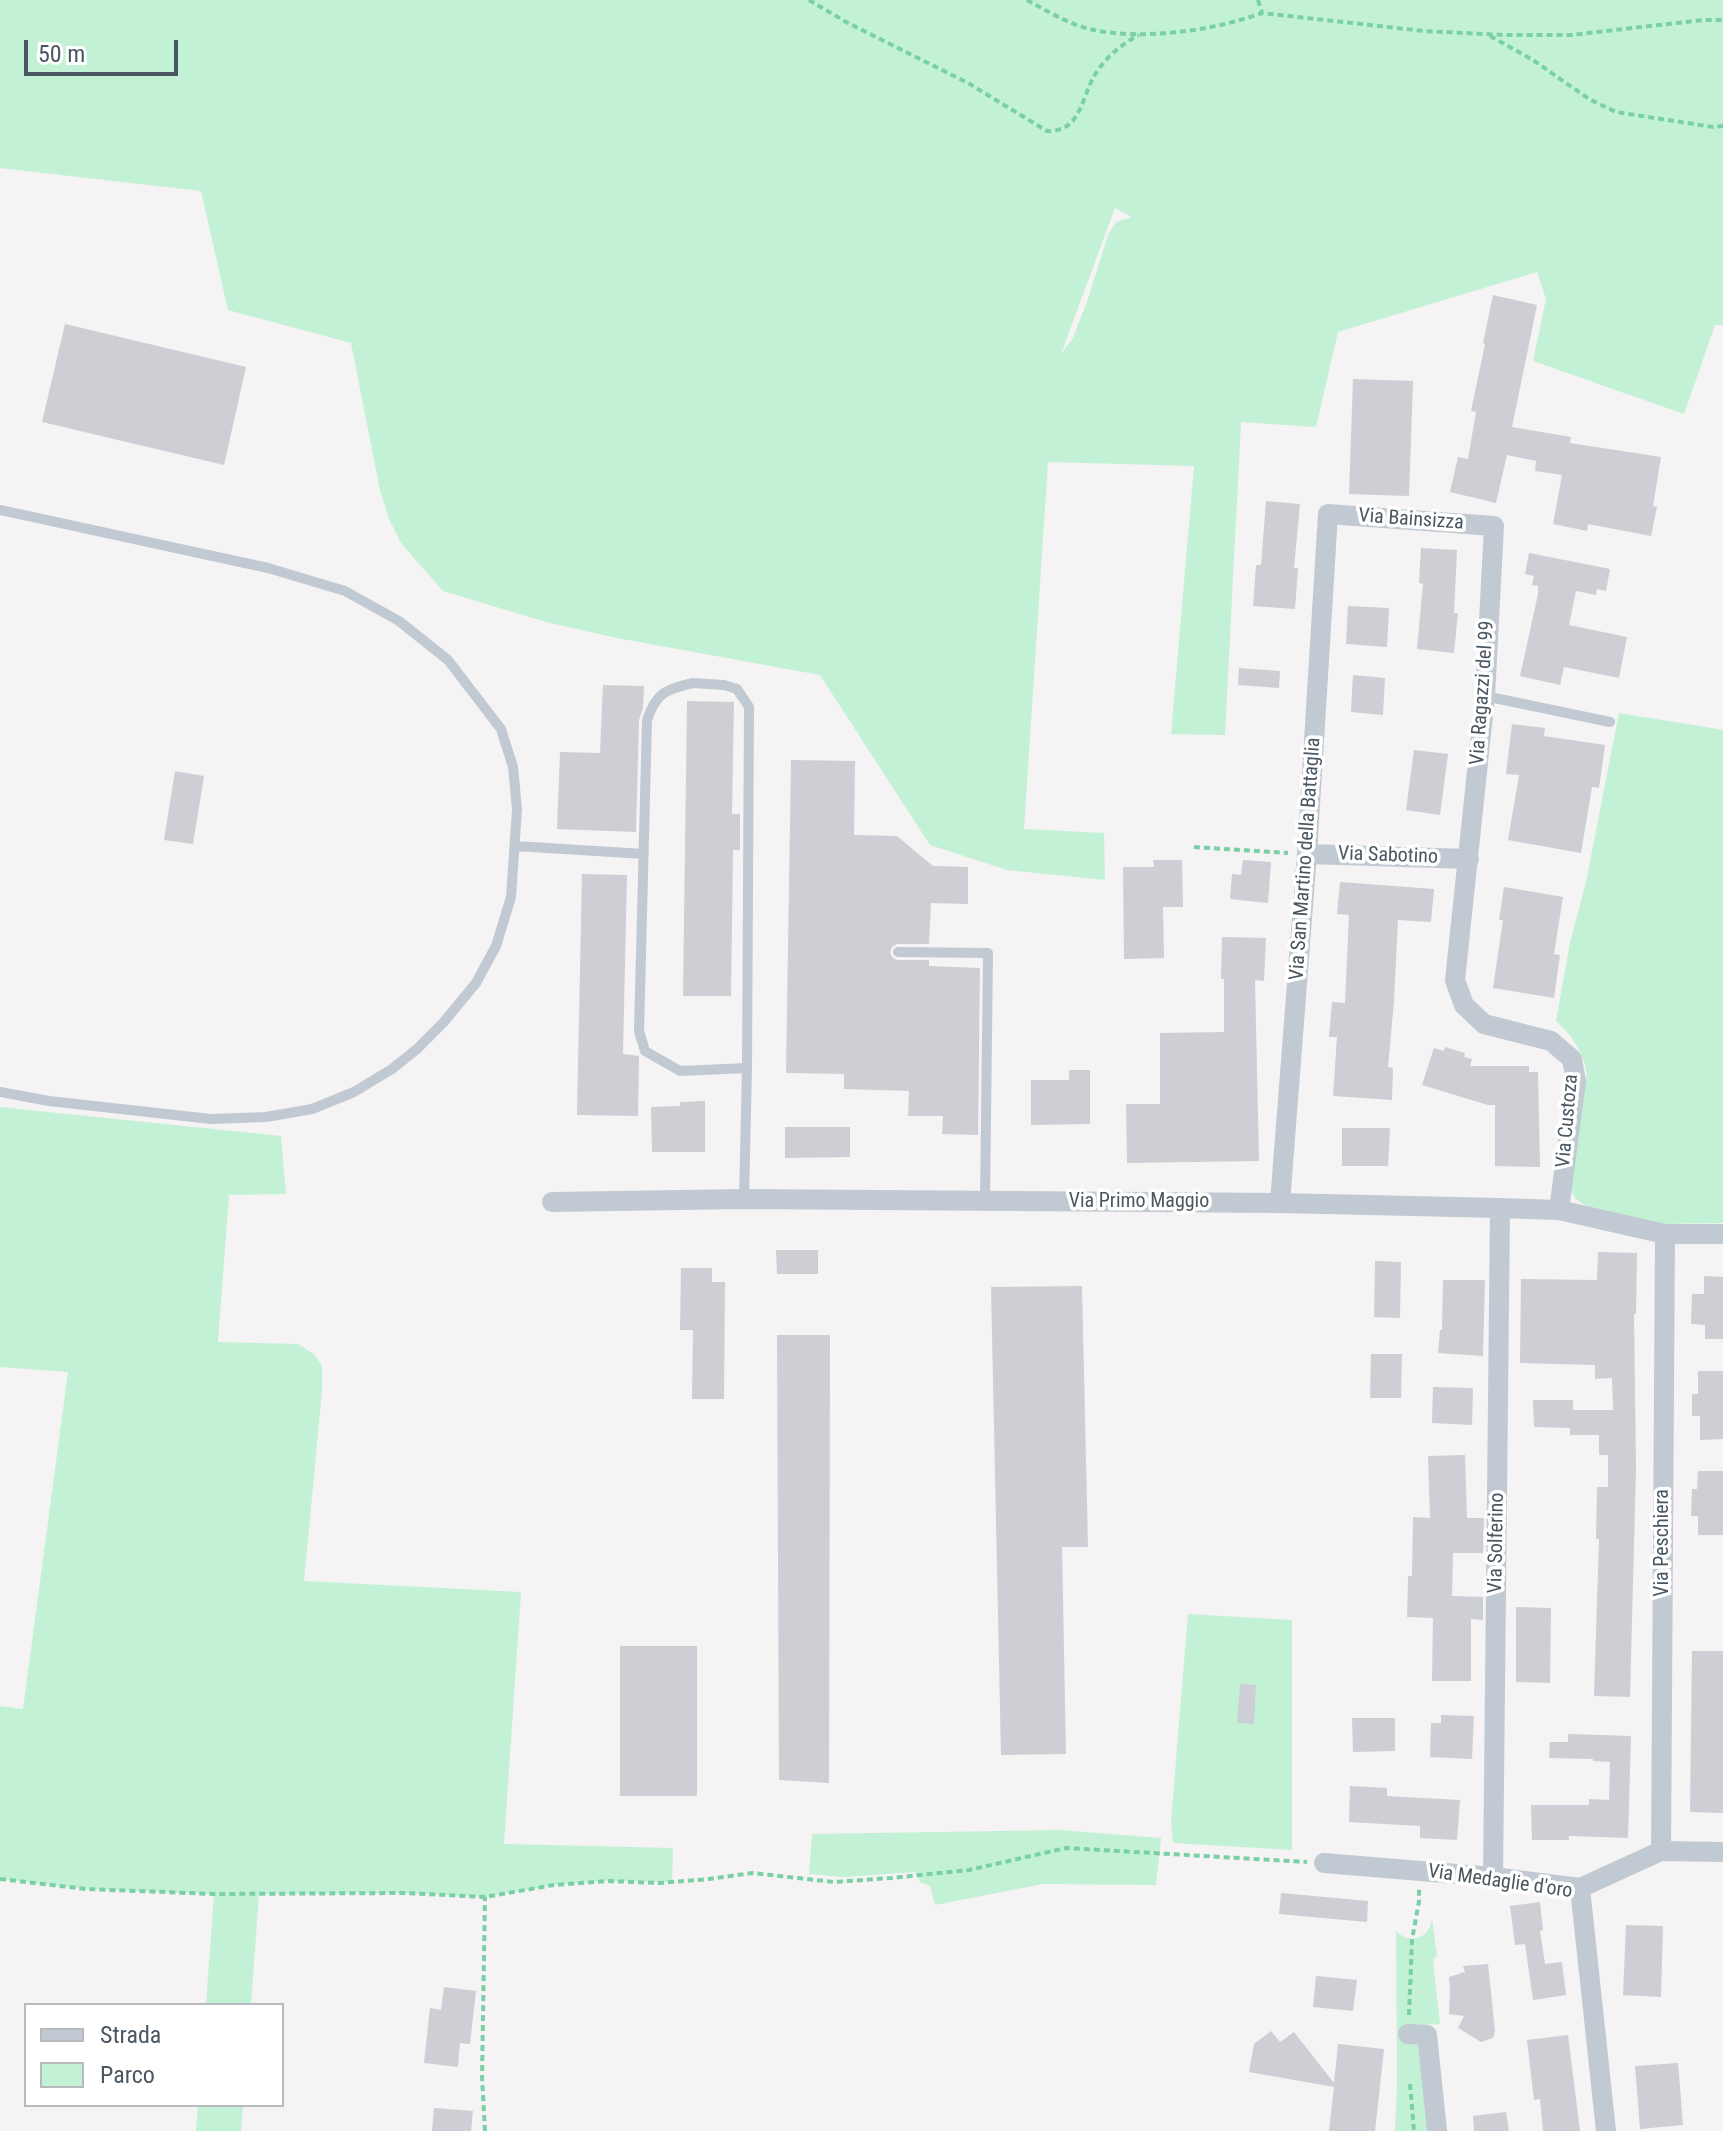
<!DOCTYPE html>
<html>
<head>
<meta charset="utf-8">
<style>
  body { margin:0 }
  #map { position:relative; width:1723px; height:2131px; overflow:hidden; background:#f5f3f3; font-family:"Roboto Condensed",sans-serif }
  canvas { display:block }
  .legend { position:absolute; left:24px; top:2003px; width:260px; height:104px; box-sizing:border-box; background:#fff; border:2px solid #b7bbc0; margin:0; padding:10px 14px; list-style:none; font-size:24px; color:#4a5661 }
  .legend li { display:flex; align-items:center; gap:16px; height:40px }
  .legend b { width:40px; border:2px solid #b7bbc0 }
  .scale { position:absolute; left:24px; top:40px; width:154px; height:36px; box-sizing:border-box; border:4px solid #4a5661; border-top:0; padding-left:10px; font-size:24px; line-height:28px; white-space:nowrap; color:#4a5661; -webkit-text-stroke:6px #fff; paint-order:stroke }
</style>
</head>
<body>
<div id="map">
<canvas width="1723" height="2131"></canvas>
<ul class="legend">
<li><b style="height:10px;background:#c1cad2"></b>Strada</li>
<li><b style="height:22px;background:#c3f1d5"></b>Parco</li>
</ul>
<div class="scale">50 m</div>
</div>
<script>
const ctx = document.querySelector('canvas').getContext('2d');
ctx.lineJoin = 'round';
function fill(path, color) { ctx.fillStyle = color; ctx.fill(path, 'evenodd'); }
function trace(path, color, width, dash) { ctx.strokeStyle = color; ctx.lineWidth = width; ctx.lineCap = dash ? 'butt' : 'round'; ctx.setLineDash(dash || []); ctx.stroke(path); }
function drawText(font, color, halo, rows, align = 'center') {
  ctx.font = font + ' "Roboto Condensed",sans-serif'; ctx.lineWidth = 7; ctx.setLineDash([]); ctx.textBaseline = 'middle'; ctx.strokeStyle = halo; ctx.fillStyle = color; for (const [text, x, y, turn = 0] of rows) {
    ctx.save(); ctx.translate(x, y); ctx.rotate((+turn || 0) * Math.PI / 180); ctx.textAlign = isNaN(turn) ? turn : align; if (halo) ctx.strokeText(text, 0, 0); ctx.fillText(text, 0, 0); ctx.restore();
  }
}
const green = new Path2D(`
  M0 0H1723V325H1715L1684 414 1533 361 1546 299 1537 272 1338 332 1316 427 1241 422 1225 735 1171 734 1194 466 1048 462 1024 829 1104 833 1105 880 1007 870 930 845 820 675 617 638 546 622 443 591 401 543 389 519 380 490 351 343 228 310 201 191 0 168ZM1115 208 1132 217 1116 222 1108 235 1087 302 1073 338 1061 354Z
  M1619 713 1723 730V1223L1660 1224 1589 1208 1575 1198 1568 1186 1587 1074C1583 1052 1573 1036 1556 1021L1570 943 1586 882Z
  M0 1107 281 1136 286 1194 229 1195 218 1342 298 1344 315 1355 322 1366V1391L304 1581 521 1592 504 1844 673 1848 672 1882 608 1881 554 1885 485 1897 405 1893 259 1894 251 2005H206L214 1894 86 1889 0 1879V1706L23 1709 68 1372 0 1367Z
  M1188 1614 1292 1620V1850L1173 1843 1171 1821Z
  M1061 1830 1161 1838 1156 1885 1043 1884 935 1905 930 1886 920 1882 915 1872 846 1877 809 1874 812 1834Z
  M1432 1919 1437 1955 1433 1960 1440 2024 1422 2025 1433 2131H1395L1397 2082 1396 1931C1410 1945 1429 1939 1432 1919Z
  M198 2105H243L241 2131H196Z`);
const building = new Path2D(`
  M1493 295 1537 305 1512 427 1571 437 1570 443 1661 457 1653 506 1657 507 1651 536 1588 524 1587 531 1553 524 1562 475 1535 471 1536 461 1507 455 1496 503 1450 492 1458 457 1468 459 1476 412 1471 411 1485 344 1483 343Z
  M65 324 246 367 224 465 42 422Z
  M1353 379 1413 381 1409 496 1349 494Z
  M1266 501 1300 504 1294 568H1298L1295 609 1253 606 1256 565H1261Z
  M1421 548 1457 550 1454 613H1458L1454 653 1417 649 1423 584 1419 583Z
  M1529 553 1610 569 1606 591 1597 589 1596 595 1576 591 1569 625 1627 637 1619 678 1564 667 1560 685 1520 676 1538 594V586L1532 585 1534 576 1525 574Z
  M1348 606 1389 608 1387 647 1346 644Z
  M1239 668 1280 671 1279 688 1238 685Z
  M1353 675 1385 678 1383 715 1351 712Z
  M603 685 644 686 643 708 639 720 636 832 557 829 560 752 600 753Z
  M687 701 734 702 732 814H740V850H733L731 996H683Z
  M1512 724 1545 728 1544 736 1605 745 1599 788 1592 787 1581 853 1508 840 1519 775 1506 774Z
  M1414 750 1448 754 1440 815 1406 810Z
  M791 760 855 761 854 835 897 836 933 866 968 867V904L931 903 929 944H897L892 947 890 953 893 958 897 960H929V966L980 968 978 1135 942 1134 943 1116H908L909 1091 844 1089V1074L786 1073Z
  M175 771 204 776 193 844 164 840Z
  M1153 860H1182L1183 907H1163L1164 958 1124 959 1123 867H1154Z
  M1243 860 1271 862 1268 903 1230 899 1232 874 1241 875Z
  M582 874 627 875 623 1054 639 1056 638 1116 577 1115Z
  M1340 882 1434 889 1431 922 1398 920 1394 1001 1388 1067 1393 1068 1392 1100 1333 1096 1337 1037H1329L1332 1002 1345 1003 1349 915 1337 914Z
  M1504 887 1563 897 1554 954 1560 955 1554 998 1493 988 1503 920H1499Z
  M1222 937 1266 938 1264 981 1255 980 1259 1161 1127 1163 1126 1104H1160V1033L1224 1032V979H1221Z
  M1445 1047 1465 1053 1464 1057 1472 1059 1470 1066H1529V1072H1538L1540 1167 1495 1166V1105H1488L1422 1085 1434 1048 1444 1051Z
  M1069 1070H1090V1124L1031 1125V1080H1069Z
  M705 1101V1152H652L651 1107 680 1106V1102Z
  M785 1127H850V1157L785 1158Z
  M1342 1128H1390L1388 1166H1342Z
  M776 1250H818V1274H777Z
  M1598 1252 1637 1253 1636 1314H1634L1636 1469 1630 1697 1594 1696 1599 1539H1596L1597 1487H1608V1455H1599V1435H1570V1428L1534 1427 1533 1400H1573V1410H1613L1612 1378 1595 1379V1365L1520 1363 1521 1279 1597 1280Z
  M1375 1261 1401 1262 1400 1318 1374 1317Z
  M681 1268H712V1282H725L724 1399H692L693 1330H680Z
  M1704 1276 1723 1277V1339H1705V1325L1691 1324 1692 1294H1704Z
  M1443 1280H1485L1483 1356 1438 1353 1440 1330H1442Z
  M1082 1286 1088 1547H1062L1066 1754 1001 1755 991 1287Z
  M777 1335H830L829 1783 779 1780Z
  M1371 1354H1402L1401 1398H1370Z
  M1698 1371H1723V1439L1700 1440V1416H1692V1394H1698Z
  M1433 1387 1473 1388 1472 1425 1432 1423Z
  M1465 1455 1467 1518H1484L1483 1553H1453L1452 1596 1483 1597V1620L1471 1619V1681H1432L1433 1618 1407 1617 1408 1576H1412L1413 1517 1430 1518 1428 1456Z
  M1698 1471H1723V1535H1698V1516H1691L1692 1489H1697Z
  M1516 1607 1551 1608 1550 1683 1516 1682Z
  M620 1646H697V1796H620Z
  M1692 1651H1723V1813L1690 1812Z
  M1240 1684 1256 1685 1254 1724 1237 1723Z
  M1441 1715 1474 1716 1472 1759 1430 1757 1431 1723H1441Z
  M1352 1718H1395V1751L1353 1752Z
  M1568 1734 1631 1736 1628 1838 1569 1836V1840H1532L1531 1805H1589V1799L1609 1800 1610 1762 1593 1761V1759L1549 1758 1550 1742H1568Z
  M1350 1786 1387 1788V1796L1460 1800 1457 1840 1420 1838V1826L1349 1822Z
  M1281 1893 1368 1901 1367 1922 1279 1914Z
  M1540 1902 1543 1930 1540 1931 1545 1964 1562 1962 1566 1995 1533 2000 1525 1944 1515 1945 1510 1906Z
  M1626 1925 1663 1926 1661 1997 1623 1995Z
  M1488 1964 1495 2031 1493 2038 1481 2042 1458 2028 1464 2016 1449 2014 1450 1990 1449 1977 1465 1972 1463 1966Z
  M1316 1976 1357 1980 1353 2011 1313 2007Z
  M444 1987 476 1991 470 2044 460 2043 458 2067 424 2063 430 2008 441 2010Z
  M1271 2031 1280 2042 1294 2032 1334 2083 1338 2044 1384 2049 1375 2131H1329L1334 2087 1249 2072 1254 2044Z
  M1568 2035 1580 2131H1543L1540 2099 1534 2100 1527 2040Z
  M1678 2063 1683 2125 1640 2129 1635 2066Z
  M434 2108 473 2111 471 2131H432Z
  M1506 2112 1509 2131H1474L1473 2116Z`);
const path = new Path2D(`
  M809 0 846 22 968 83 1047 131C1082 132 1081 96 1096 73 1107 56 1122 44 1139 35
  M1027 0C1047 11 1067 23 1089 29 1141 41 1212 31 1262 13L1424 31 1505 35H1571L1703 20H1723
  M1258 0 1262 13
  M1490 36 1533 60 1589 99 1616 112 1713 127 1723 126
  M1194 847 1288 853
  M0 1879 86 1889 214 1894 405 1893 485 1897 554 1885 608 1881 660 1883 709 1879 752 1873 834 1882 891 1878 969 1870 1066 1848 1307 1862
  M1409 2015 1412 1940 1419 1901V1889
  M1410 2084 1414 2131
  M485 2131 482 2077 485 1897`);
const lane = new Path2D(`
  M0 510 268 568 345 591 399 621 448 660 501 729 513 767 517 809 511 897 496 946 476 983 443 1023 417 1049 392 1069 354 1092 312 1109 266 1117 211 1119 49 1101 0 1092
  M693 683 724 685 737 689 749 707 747 1068 680 1071 645 1051 639 1031 647 720C656 693 666 689 693 683Z
  M1485 696 1610 722
  M515 846 644 854
  M898 952 988 953 985 1201
  M744 1199 747 1068`);
const street = new Path2D(`
  M1307 854 1469 859
  M552 1202 744 1199 1280 1203 1500 1208 1559 1210 1665 1234H1723
  M1280 1203 1307 854 1328 514 1494 526 1485 696 1455 980 1464 1005 1484 1024 1551 1041 1572 1059 1576 1081 1559 1210
  M1661 1851 1665 1234
  M1324 1863 1493 1877 1580 1888 1606 2131
  M1493 1877 1500 1208
  M1580 1888 1661 1851 1723 1852
  M1408 2034 1427 2035 1437 2131`);
const streetNames = [
  ["Via Bainsizza",1411,520,4],
  ["Via Ragazzi del 99",1483,693,-86],
  ["Via Sabotino",1388,856,2],
  ["Via San Martino della Battaglia",1306,859,-86],
  ["Via Custoza",1568,1121,-85],
  ["Via Primo Maggio",1139,1202],
  ["Via Solferino",1497,1543,-89],
  ["Via Peschiera",1663,1543,-90],
  ["Via Medaglie d'oro",1500,1882,8]
];
fill(green, '#c3f1d5');
fill(building, '#cdcfd5');
trace(path, '#7ad0a6', 4, [6, 4]);
trace(lane, '#c1cad2', 10);
trace(street, '#c1cad2', 20);
drawText('20px', '#4a5661', '#fff', streetNames);
</script>
</body>
</html>
